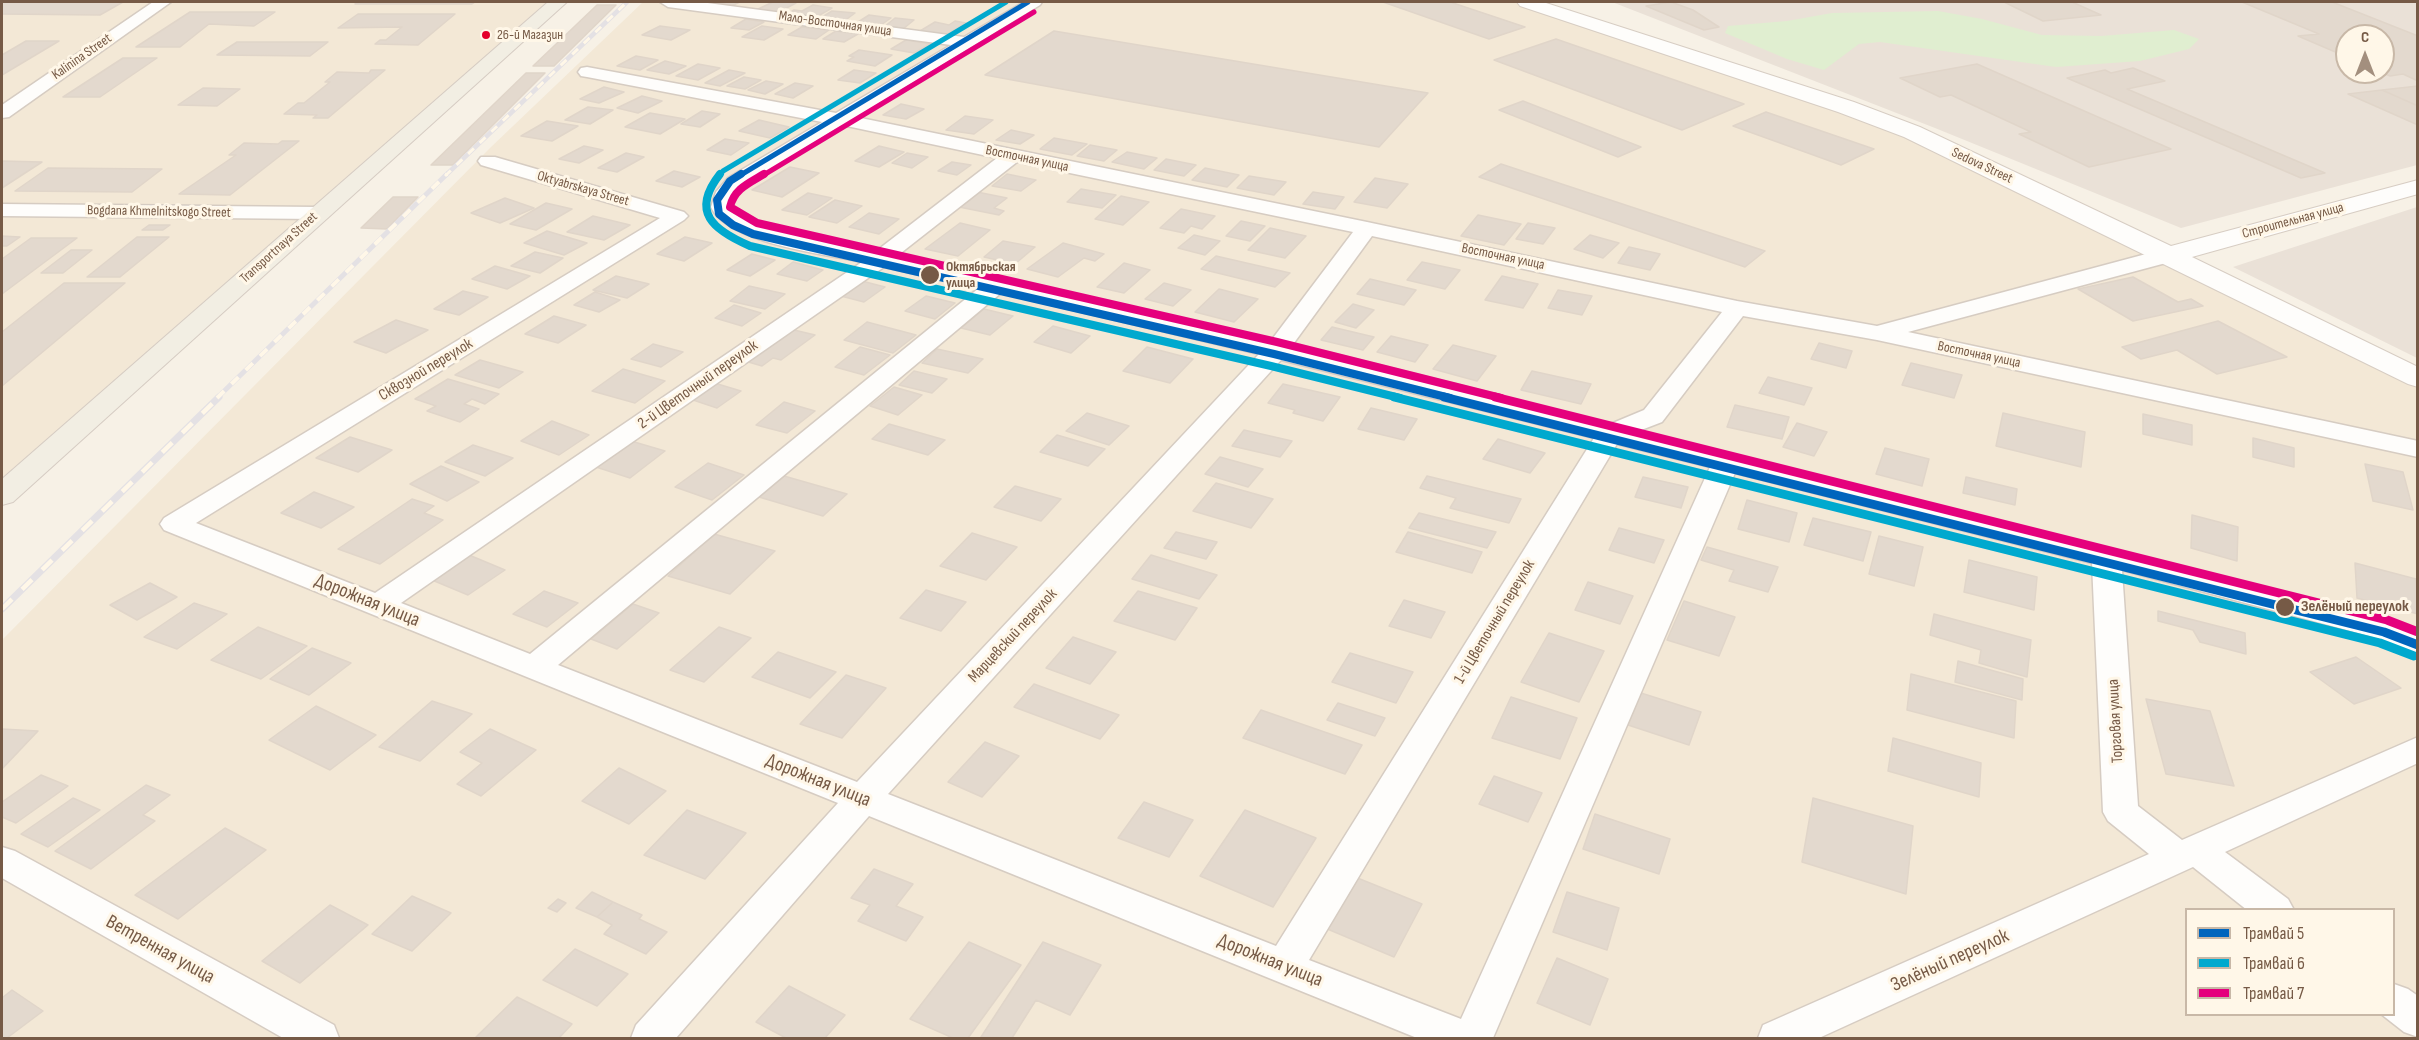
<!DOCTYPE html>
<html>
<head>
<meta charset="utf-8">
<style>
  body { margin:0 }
  #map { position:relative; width:2419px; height:1040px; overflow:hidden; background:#f7f1e6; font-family:"Sofia Sans Condensed",sans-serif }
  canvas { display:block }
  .frame { position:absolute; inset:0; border:3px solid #765a46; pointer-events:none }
  .legend { position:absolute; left:2185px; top:908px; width:210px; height:108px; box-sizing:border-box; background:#fff7e8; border:2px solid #c8b8a7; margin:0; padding:8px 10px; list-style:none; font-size:18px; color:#765a46 }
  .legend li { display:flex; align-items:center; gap:12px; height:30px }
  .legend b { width:30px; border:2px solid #c8b8a7 }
  .north { position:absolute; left:2335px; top:24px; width:60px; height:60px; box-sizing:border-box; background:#fff7e8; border:2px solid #c8b8a7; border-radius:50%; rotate:0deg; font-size:16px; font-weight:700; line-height:24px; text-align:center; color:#765a46 }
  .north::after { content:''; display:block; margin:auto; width:21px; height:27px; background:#a38f7e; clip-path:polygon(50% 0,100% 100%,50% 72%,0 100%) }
</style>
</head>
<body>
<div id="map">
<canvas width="2419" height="1040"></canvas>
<div class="frame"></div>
<ul class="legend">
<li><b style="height:8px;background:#0065bd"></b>Трамвай 5</li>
<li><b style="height:8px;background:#00a9ce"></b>Трамвай 6</li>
<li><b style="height:8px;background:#e5007d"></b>Трамвай 7</li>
</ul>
<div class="north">С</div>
</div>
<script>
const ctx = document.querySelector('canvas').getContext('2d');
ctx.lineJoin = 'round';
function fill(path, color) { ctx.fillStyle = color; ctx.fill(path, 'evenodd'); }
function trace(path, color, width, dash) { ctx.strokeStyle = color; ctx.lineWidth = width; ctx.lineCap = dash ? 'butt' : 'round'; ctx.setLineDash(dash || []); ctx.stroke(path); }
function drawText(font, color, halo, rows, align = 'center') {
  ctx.font = font + ' "Sofia Sans Condensed",sans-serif'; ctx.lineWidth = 6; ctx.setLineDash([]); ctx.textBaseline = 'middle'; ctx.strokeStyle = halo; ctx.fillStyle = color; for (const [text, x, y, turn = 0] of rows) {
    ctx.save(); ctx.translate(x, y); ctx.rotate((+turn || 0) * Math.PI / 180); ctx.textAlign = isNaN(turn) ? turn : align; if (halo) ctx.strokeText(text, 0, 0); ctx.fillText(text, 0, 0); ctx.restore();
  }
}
const residential = new Path2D(`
  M2 2H551L312 208 2 203Z
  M643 2H1526L1846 107 2417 378V1038H2V640L491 147ZM2186 910H2394V1014H2186Z
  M2 210 317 213 2 495Z`);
const industrial = new Path2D(`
  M1612 2H2417V165L2181 228 1935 128ZM2347 36H2383V72H2347Z
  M2417 207V358L2233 267Z`);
const green = new Path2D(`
  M1938 11 1982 19 2042 35 2101 36 2174 30 2199 39 2189 49 2140 61 2056 67 1880 42 1859 44 1824 70 1787 59 1725 33 1728 26 1787 21 1832 13Z`);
const building = new Path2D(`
  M2 2H123L100 15 2 14Z
  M359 2H475L472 4H355Z
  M706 2H740L729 7 703 3Z
  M773 2H785L796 3 777 13 756 10Z
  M1383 2H1450L1525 27 1489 39Z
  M1671 2 1693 10 1719 27 1704 30 1646 6Z
  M2004 2H2072L2101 15 2043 21Z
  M2242 2H2332L2418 36V81L2403 74 2390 76 2381 72 2383 36H2347V57L2298 36 2319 34Z
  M597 5H616L554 66H533Z
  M813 5 832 8 811 20 784 16 794 10 802 11Z
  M832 11 855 13 843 22 819 19Z
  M190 12H275L254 26 209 24 180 47H136Z
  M358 14H455L418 45 375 44 380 40H386L402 27 338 28Z
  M869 15 891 18 878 27 855 24Z
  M895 18 914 20 903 29 884 27Z
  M746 19 764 22 749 30 731 28Z
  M955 21 966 23 946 35 920 31 935 22 949 25Z
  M660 26 690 30 671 40 642 35Z
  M762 26 783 29 764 40 742 37Z
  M802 27 829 30 816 39 788 35Z
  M836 31 858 34 844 42 823 39Z
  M1054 31 1428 93 1379 147 985 75Z
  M1556 39 1744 104 1682 130 1494 60Z
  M906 40 930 44 914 53 891 49Z
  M26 41H59L2 75V55Z
  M237 42H328L310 56 217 55Z
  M859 50 892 55 875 66 847 61 854 57 849 56Z
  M636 56 658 60 640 70 617 66Z
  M123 58H157L100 97H63Z
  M665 61 686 66 669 74 647 70Z
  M698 64 720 68 698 80 676 76Z
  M1977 64 2171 149 2089 167 2019 134 2031 132 1951 95 1940 97 1900 78Z
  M2133 68 2165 81 2127 89 2325 173 2301 178 2067 78 2105 70 2111 73Z
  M371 70H385L328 118H313L317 115 284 114 298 103H304L330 82H325L337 72 369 73Z
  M729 70 745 73 720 86 705 83Z
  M854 70 876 73 860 83 838 80Z
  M526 73H545L453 165H431Z
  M744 77 761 80 745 89 727 86Z
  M766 81 783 84 765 94 748 90Z
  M795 83 813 86 793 98 775 94Z
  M2418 86V106L2382 90Z
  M604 87 624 92 599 103 580 99Z
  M203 88 240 89 217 106 178 105Z
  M2382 90 2418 106V125L2348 94Z
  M642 96 662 101 638 113 617 108Z
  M1523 101 1641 147 1618 157 1499 110Z
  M901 104 924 109 906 119 883 115Z
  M588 107 613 110 590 124 565 120Z
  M702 111 720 114 700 127 681 124Z
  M1766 112 1874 149 1841 165 1733 126Z
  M650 113 685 119 660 134 625 127Z
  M965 116 993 120 974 134 946 130Z
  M759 120 789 127 770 138 739 131Z
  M547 121 578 126 552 141 521 136Z
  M1011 130 1034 135 1020 144 996 140Z
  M1054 138 1087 144 1072 155 1040 149Z
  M725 139 749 143 731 155 707 150Z
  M282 141H299L230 195 179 194 236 155H229L244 143 278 144Z
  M1090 145 1117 150 1104 161 1077 156Z
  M584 146 603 150 579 163 559 159Z
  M879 146 904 152 879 167 855 161Z
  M1127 152 1157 158 1144 169 1112 162Z
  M626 153 644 157 617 172 598 168Z
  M907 153 928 157 912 168 892 163Z
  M1166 159 1196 165 1184 176 1154 170Z
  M2 161 42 162 2 188Z
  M952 162 971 165 957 175 938 171Z
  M1501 164 1765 251 1745 267 1479 177Z
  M790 167 819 173 782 197 752 190Z
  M48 168 162 169 132 192 15 191Z
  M1205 168 1239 175 1227 187 1192 180Z
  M674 171 700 177 682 187 656 181Z
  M1007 174 1036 180 1021 191 992 186Z
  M1249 176 1286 182 1274 195 1237 188Z
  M1375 178 1408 184 1387 208 1354 202Z
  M1081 189 1116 195 1102 208 1067 202Z
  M972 191 1007 198 994 208 1004 211 999 215 954 206Z
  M1313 192 1344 197 1335 209 1303 204Z
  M808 193 832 198 807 215 782 210Z
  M1121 196 1149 202 1123 225 1095 219Z
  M393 197H418L387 229 361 228Z
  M505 198 534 208 500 223 471 213Z
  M835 200 862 206 837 223 809 217Z
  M546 203 572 209 536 230 510 224Z
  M1181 209 1215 216 1202 229 1191 226 1184 233 1160 228Z
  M869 213 899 219 879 234 849 227Z
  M1478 215 1521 224 1504 245 1461 236Z
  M593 216 630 225 604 240 567 232Z
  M1241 221 1265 226 1250 241 1226 236Z
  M960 223 990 230 958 256 925 249Z
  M1528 223 1555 228 1543 244 1516 239Z
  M149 225H170L163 230H142Z
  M1270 228 1306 236 1285 258 1248 250Z
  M547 231 587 243 564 255 524 243Z
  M1194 235 1220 241 1205 255 1178 248Z
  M1590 235 1619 243 1603 258 1574 249Z
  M2 237V236L20 237 7 246H2Z
  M137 237H169L120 277H87Z
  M685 237 712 243 684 261 657 254Z
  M31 238H77L2 294V259Z
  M1003 241 1035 247 1015 264 984 257Z
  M1063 243 1104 254 1095 261 1084 258 1058 277 1027 269Z
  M1629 247 1660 254 1650 270 1618 263Z
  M71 250H92L63 273H41Z
  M535 252 563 258 540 273 511 266Z
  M752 254 775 260 750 276 727 270Z
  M1216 256 1290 273 1275 287 1201 269Z
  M793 262 823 270 807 281 777 274Z
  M1422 262 1460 270 1445 289 1407 280Z
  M1124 263 1150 270 1124 293 1097 287Z
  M495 266 530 276 507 289 472 279Z
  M616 276 649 284 627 298 593 290Z
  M1502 276 1538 284 1523 308 1485 300Z
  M2133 277 2178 302 2191 299 2203 306 2133 321 2078 289Z
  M1370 279 1416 290 1404 305 1357 294Z
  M858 280 885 287 864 302 837 295Z
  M64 283H125L2 386V332Z
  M1164 283 1191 290 1173 306 1145 299Z
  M749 286 785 294 765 309 730 301Z
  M1219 289 1258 299 1234 322 1195 312Z
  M1558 290 1592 296 1582 315 1548 308Z
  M463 291 488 297 459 315 434 309Z
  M595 292 620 300 599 312 574 305Z
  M926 296 955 303 935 319 905 311Z
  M1353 304 1374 310 1356 328 1335 322Z
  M734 305 761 313 742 326 715 318Z
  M984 309 1013 316 990 335 961 328Z
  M554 316 586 325 558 343 525 334Z
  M396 320 428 330 386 353 354 342Z
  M2218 321 2287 357 2217 374 2177 350 2141 359 2122 347Z
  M867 322 916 335 893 353 844 340Z
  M1053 326 1090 336 1071 353 1034 342Z
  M1332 327 1374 337 1363 350 1321 340Z
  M790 329 815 335 781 360 773 358 762 366 745 361Z
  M1391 336 1428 345 1415 362 1377 352Z
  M1819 343 1852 351 1846 368 1811 359Z
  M653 344 683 352 661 367 631 359Z
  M1453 345 1496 356 1477 381 1433 369Z
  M860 347 890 355 864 375 835 367Z
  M1147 347 1193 359 1170 383 1123 371Z
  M937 349 983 359 968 373 922 363Z
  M480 360 523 372 499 388 455 375Z
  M1911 363 1962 375 1954 398 1902 385Z
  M623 369 665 381 635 403 592 391Z
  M914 371 947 379 932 393 899 385Z
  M1532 371 1591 384 1581 404 1521 390Z
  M1768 377 1812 388 1804 405 1759 393Z
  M448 379 499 394 485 404 472 399 464 404 479 409 460 422 427 411 436 406 415 399Z
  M711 382 741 391 717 408 687 398Z
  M1283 384 1340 397 1323 421 1293 413 1295 410 1268 403Z
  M894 387 922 395 898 415 870 406Z
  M784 402 815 411 787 433 756 425Z
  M1735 405 1789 417 1782 439 1727 427Z
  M1371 408 1417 419 1404 440 1358 429Z
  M1087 413 1129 426 1109 445 1066 431Z
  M2003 413 2085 432 2081 467 1996 446Z
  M2143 414 2192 425V445L2143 434Z
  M552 421 589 435 559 455 521 441Z
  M1797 423 1827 432 1814 456 1783 447Z
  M889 424 945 440 928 455 872 439Z
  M1244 430 1292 441 1280 457 1232 446Z
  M1057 435 1105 449 1088 466 1040 452Z
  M350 437 392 450 358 472 316 458Z
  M2253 438 2294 448V467L2253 457Z
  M1498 439 1545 453 1530 473 1483 459Z
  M631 441 665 451 630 478 596 467Z
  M473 445 513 458 485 476 445 462Z
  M1885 448 1929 459 1922 486 1876 474Z
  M1220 457 1263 469 1248 487 1205 474Z
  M708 463 744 475 712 500 675 487Z
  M2365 464 2403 472 2413 510 2373 501Z
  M441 466 479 482 447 501 410 484Z
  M784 476 847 494 823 516 759 497Z
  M1427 476 1521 499 1509 523 1450 508 1456 498 1420 488Z
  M1643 477 1688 487 1681 508 1635 497Z
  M1966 477 2017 489 2015 505 1963 493Z
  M1216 483 1273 499 1251 528 1193 511Z
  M1015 486 1061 499 1041 521 994 507Z
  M314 492 354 507 321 528 281 513Z
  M412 499 434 506 424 513 443 520 380 564 338 549Z
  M1747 500 1797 513 1789 542 1738 529Z
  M1419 513 1496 532 1487 548 1409 528Z
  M2192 515 2238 527 2237 561 2191 548Z
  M1813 518 1871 532 1863 561 1804 545Z
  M1619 528 1664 540 1654 563 1609 550Z
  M1176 532 1217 542 1206 559 1164 548Z
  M1408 532 1482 552 1472 573 1396 552Z
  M972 533 1017 547 986 580 940 566Z
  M714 534 775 551 730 594 668 576Z
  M1879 536 1923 547 1914 586 1869 574Z
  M1707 547 1778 567 1768 592 1729 581 1734 570 1701 560Z
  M469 555 505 570 468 595 432 580Z
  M1151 555 1217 575 1199 599 1132 579Z
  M1969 560 2037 577 2034 610 1964 592Z
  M2355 563 2416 579 2418 614 2357 598Z
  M1588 582 1633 596 1620 624 1575 610Z
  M150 583 177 597 137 620 110 605Z
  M926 590 966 602 941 631 900 618Z
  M544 591 578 603 547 627 513 614Z
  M1138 591 1197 608 1175 640 1114 621Z
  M1404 600 1445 612 1431 638 1389 626Z
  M1684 601 1735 617 1719 656 1667 640Z
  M194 603 227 614 177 649 144 637Z
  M633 604 659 613 617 649 591 639Z
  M2158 611 2245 633 2246 654 2200 642 2193 630 2158 621Z
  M1934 614 2031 640 2027 677 1979 663 1981 650 1930 635Z
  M258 627 307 646 261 679 211 660Z
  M719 627 751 638 704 682 670 670Z
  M1549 633 1604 651 1579 702 1521 682Z
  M1073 637 1116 652 1090 684 1046 668Z
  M312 648 351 663 309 695 270 679Z
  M778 652 836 672 810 698 752 677Z
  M1350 653 1413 672 1396 703 1332 682Z
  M2356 657 2401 688 2354 704 2310 672Z
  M1958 661 2023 679 2022 700 1955 682Z
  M1911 674 2016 701 2014 738 1907 710Z
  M846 675 886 688 842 738 800 724Z
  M1034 684 1119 715 1100 739 1014 707Z
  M1641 693 1701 712 1689 745 1628 725Z
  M1511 697 1577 718 1560 759 1492 738Z
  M2146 699 2210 711 2234 786 2166 774Z
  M432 701 472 714 420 761 379 747Z
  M1338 703 1385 718 1375 736 1327 720Z
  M316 706 376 735 330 770 269 740Z
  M1261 710 1362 745 1345 774 1243 738Z
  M2 729 38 731 2 769Z
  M490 729 536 750 481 796 457 784 482 763 460 752Z
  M1893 738 1981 763 1979 797 1888 771Z
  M985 742 1019 756 982 797 948 782Z
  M619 768 666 791 629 824 582 801Z
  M41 775 68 786 16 823 2 817V802Z
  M1494 776 1542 793 1528 822 1479 804Z
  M146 785 170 795 143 815 155 821 91 869 55 851Z
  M73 798 100 810 48 847 21 834Z
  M1813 798 1913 826 1906 894 1802 862Z
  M1144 802 1193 820 1169 857 1118 838Z
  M687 810 746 833 705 879 644 855Z
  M1245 810 1316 838 1273 907 1200 876Z
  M1595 814 1670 839 1659 874 1583 849Z
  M225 828 266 850 178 919 135 895Z
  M874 869 913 884 896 906 923 917 906 941 858 921 870 905 851 898Z
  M1355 877 1422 904 1394 957 1325 928Z
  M592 892 613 902 597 917 576 908Z
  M1567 892 1619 908 1607 950 1553 932Z
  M412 896 451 913 412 951 372 934Z
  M558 899 566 903 557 912 548 908Z
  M613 902 642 915 639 919 667 932 646 954 604 934 612 925 597 917Z
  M330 905 368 925 300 983 262 961Z
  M969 942 1021 965 968 1038H953L910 1019Z
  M1043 942 1101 965 1070 1015 1036 1000 1012 1038 981 1037Z
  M575 949 628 974 597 1006 543 980Z
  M1557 958 1608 979 1590 1025 1537 1003Z
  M789 986 845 1015 825 1038H786L756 1022Z
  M12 990 43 1011 7 1038H2V998Z
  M517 997 572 1024 559 1038H475Z`);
const street = new Path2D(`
  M153 2H171L9 117 2 118V105Z
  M660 2H700L964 37 1024 2H1042L1040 5 856 117 1367 222 1737 301 1877 326 2161 250 2169 248 2177 250 2180 255 2177 260 1908 332 2418 441V457L1877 340 1743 316 1662 422 1636 432 2106 548 2384 620 2418 634V658L2407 655 2373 637 2122 570 2138 806 2182 840 2418 737V763L2225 852 2288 899 2294 910H2247L2193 867 1819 1038H1758L1763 1025 2149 854 2108 821 2103 812 2092 563 1735 473 1493 1038H1417L869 816 676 1038H631L636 1025 838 803 164 530 160 524 164 518 660 218 481 165 478 161 481 157H495L684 212 688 216 684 220 196 523 375 593 862 262C824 254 727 243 711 207L716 192 728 178 822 122 587 77 581 76 578 72 581 68 587 67 836 113 951 45 668 7ZM842 125 997 158 875 252 763 227 734 210 733 200 742 186ZM1017 162 1353 232 1270 342 897 256ZM1372 236 1722 312 1644 410 1608 425 1291 347ZM884 267 979 288 530 654 401 603ZM1001 293 1259 354 857 782 558 665ZM1281 360 1594 438 1276 946 888 794ZM1617 444 1710 467 1461 1019 1309 960Z
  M2 204 317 207 324 209 327 213 324 217 317 219 2 216Z
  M2 847 15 851 334 1025 339 1038H283L2 878Z
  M2394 984 2408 989 2418 996V1037L2404 1032 2381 1014H2394Z`);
const secondary = new Path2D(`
  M1517 2H1543L1854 102 1920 127 2171 246 2418 180V194L2192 257 2418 367V387L2408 384 1904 137 1838 112 1520 6Z`);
const primary = new Path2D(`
  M548 2H567L13 502 2 505V479Z`);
const railFar2 = new Path2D(`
  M445 176 627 2`);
const railFar1 = new Path2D(`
  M217 398 447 174`);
const rail = new Path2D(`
  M2 609 219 397`);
const tram1Far2 = new Path2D(`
  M739 176 1028 2`);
const tram1Far1 = new Path2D(`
  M741 174 730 181 717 200 719 214 733 225 753 234 1274 354 1450 398`);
const tram1 = new Path2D(`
  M1444 397 2384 632 2418 645`);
const tram2Far2 = new Path2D(`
  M719 176 723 171 1006 2`);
const tram2Far1 = new Path2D(`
  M720 174C690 212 713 230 750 246L1271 366 1400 398`);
const tram2 = new Path2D(`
  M1394 397 2380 643 2414 656`);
const tram3Far2 = new Path2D(`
  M762 176 1034 12`);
const tram3Far1 = new Path2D(`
  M764 174C749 183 734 189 730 207L757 223 1277 342 1501 398`);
const tram3 = new Path2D(`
  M1495 397 2387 620 2418 632`);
const markers = [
  [486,35,5,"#e4002b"],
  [930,275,10,"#765a46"],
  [2285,607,10,"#765a46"]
];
const farStreetnames = [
  ["Мало-Восточная улица",835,24,8],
  ["Kalinina Street",82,57,-35],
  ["Восточная улица",1027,159,12],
  ["Sedova Street",1982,166,25],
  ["Oktyabrskaya Street",583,189,16],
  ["Bogdana Khmelnitskogo Street",159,212,1],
  ["Строительная улица",2293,221,-15],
  ["Transportnaya Street",279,248,-42],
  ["Восточная улица",1503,257,12],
  ["Восточная улица",1979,355,12]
];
const busNames = [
  ["26-й Магазин",497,35]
];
const farStopnames = [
  ["Октябрьская",946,267],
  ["улица",946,283]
];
const streetNames = [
  ["Сквозной переулок",426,370,-31],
  ["2-й Цветочный переулок",698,385,-35],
  ["1-й Цветочный переулок",1495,622,-59],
  ["Марцевский переулок",1013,636,-47],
  ["Торговая улица",2116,721,-93]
];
const stopNames = [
  ["Зелёный переулок",2301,607]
];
const nearStreetnames = [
  ["Дорожная улица",367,601,22],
  ["Дорожная улица",818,781,22],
  ["Ветренная улица",160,950,29],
  ["Дорожная улица",1270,961,22],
  ["Зелёный переулок",1950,961,-24]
];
fill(residential, '#f3e8d6');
fill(industrial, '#eae1d7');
fill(green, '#e0eed0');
fill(building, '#e3d9ce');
trace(building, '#e0d5c9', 1.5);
trace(street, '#d6ccc2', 3);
trace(secondary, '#d7cdc3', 2);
trace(primary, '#d6ccc3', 2);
fill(street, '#fefdfb');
fill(secondary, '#fefdfb');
fill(primary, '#f2eee3');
trace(railFar2, '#e4e1e4', 4.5);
trace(railFar1, '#e4e1e4', 5);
trace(rail, '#e4e1e4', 7);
trace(railFar2, '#fff7e8', 3, [8]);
trace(railFar1, '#fff7e8', 4, [10]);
trace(rail, '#fff7e8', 4.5, [14]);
trace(tram1Far2, '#0065bd', 5);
trace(tram1Far1, '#0065bd', 8);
trace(tram1, '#0065bd', 9);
trace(tram2Far2, '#00a9ce', 5);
trace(tram2Far1, '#00a9ce', 8);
trace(tram2, '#00a9ce', 9);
trace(tram3Far2, '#e5007d', 5);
trace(tram3Far1, '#e5007d', 8);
trace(tram3, '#e5007d', 9);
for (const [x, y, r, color] of markers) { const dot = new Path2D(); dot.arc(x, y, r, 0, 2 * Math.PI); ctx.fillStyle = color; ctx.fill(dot); trace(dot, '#fff7e8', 2); }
drawText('14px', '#765a46', '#fff7e8', farStreetnames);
drawText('14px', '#765a46', '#fff7e8', busNames, 'left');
drawText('bold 14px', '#765a46', '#fff7e8', farStopnames, 'left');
drawText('16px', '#765a46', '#fff7e8', streetNames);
drawText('bold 16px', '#765a46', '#fff7e8', stopNames, 'left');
drawText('20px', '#765a46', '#fff7e8', nearStreetnames);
</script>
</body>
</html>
